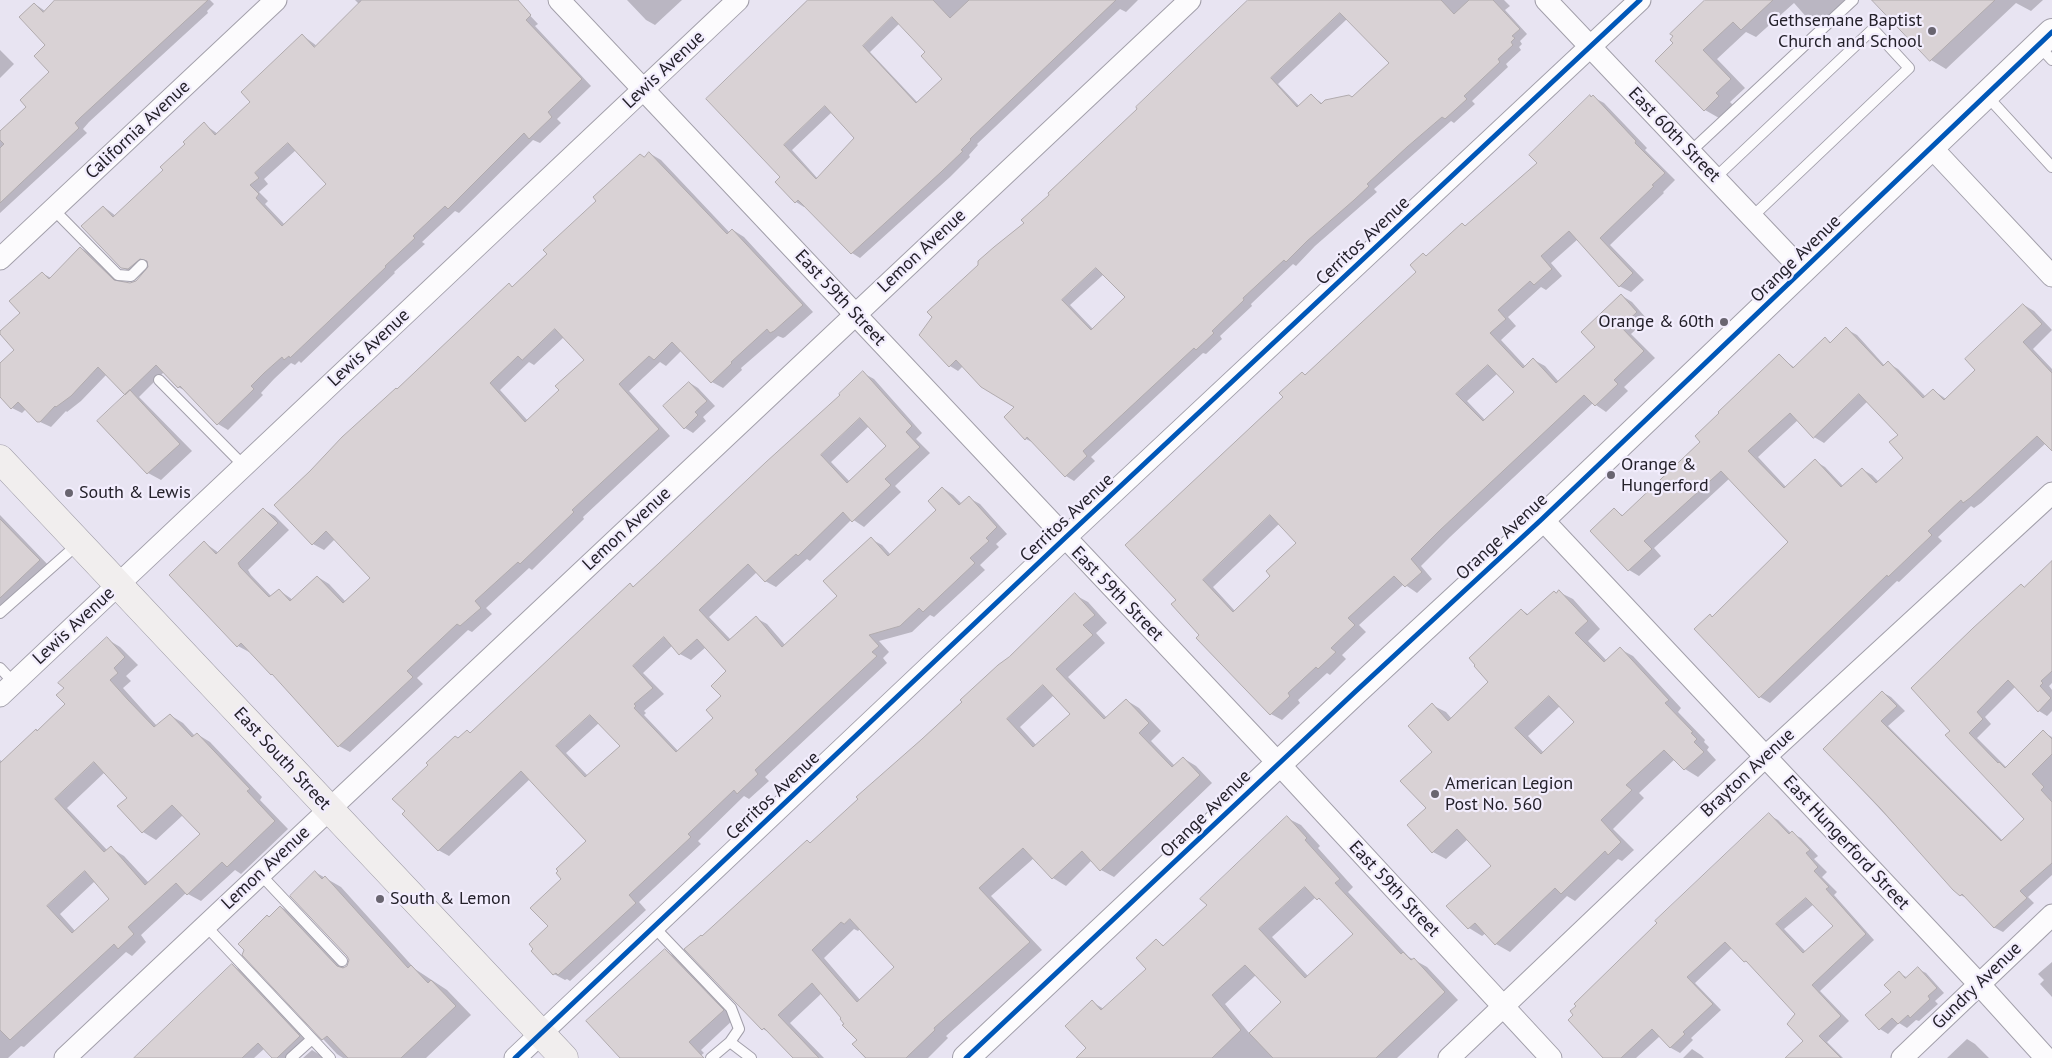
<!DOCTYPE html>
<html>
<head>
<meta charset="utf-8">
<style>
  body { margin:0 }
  canvas { display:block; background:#e8e4f2 }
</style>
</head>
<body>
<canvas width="2052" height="1058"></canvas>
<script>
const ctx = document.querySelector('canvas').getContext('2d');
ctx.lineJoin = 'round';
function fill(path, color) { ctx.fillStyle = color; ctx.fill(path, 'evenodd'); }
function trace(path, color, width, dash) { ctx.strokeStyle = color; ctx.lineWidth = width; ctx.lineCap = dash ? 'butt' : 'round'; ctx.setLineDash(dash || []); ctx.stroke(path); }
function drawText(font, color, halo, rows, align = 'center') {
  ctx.font = font + ' "PT Sans",sans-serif'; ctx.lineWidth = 4.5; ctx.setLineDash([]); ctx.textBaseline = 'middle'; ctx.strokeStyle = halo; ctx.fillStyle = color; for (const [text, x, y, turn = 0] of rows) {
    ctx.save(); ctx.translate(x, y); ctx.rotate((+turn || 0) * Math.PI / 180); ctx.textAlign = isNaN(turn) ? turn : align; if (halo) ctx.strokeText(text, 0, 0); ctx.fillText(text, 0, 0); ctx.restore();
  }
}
const shadow = new Path2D(`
  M57 0H210L214 4 207 11 208 13 89 122 83 129 87 133 0 213V134L28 107 51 72 46 45 35 4 45 11Z
  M355 0H510L523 8 538 24 535 26 591 86 557 119 561 123 540 143 533 140 459 213 455 211 422 242 425 244 394 272 395 273 301 363 299 361 295 365 291 363 274 379 261 393 263 395 228 430 218 424 188 392 178 387 164 372 139 397 192 451 161 480 148 473 99 421 127 395 107 374 81 401 67 412 66 411 51 427 38 421 26 409 22 413 12 408 0 395V365L16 350 21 313 42 273 51 278 81 248 91 254 119 282 131 284 137 282 150 268 149 265 139 274 132 273 122 267 104 207 116 216 165 170 204 124 218 134 252 102 302 35 317 46 359 4ZM296 150 328 184 285 225 265 204 268 201 259 192 268 184 264 179Z
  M627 0H682L655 25 646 20Z
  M808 0H1138L1126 12 1120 9 977 144 978 145 969 155 970 157 950 177 860 258 852 253 806 206 804 207 796 202 777 182 781 177 708 99ZM900 23 927 52 944 79 918 103 870 52ZM832 112 856 138 818 179 792 150Z
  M1250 0H1504L1510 6 1505 10 1527 34 1520 41 1522 44 1519 47 1521 50 1506 64 1508 67 1472 101 1475 104 1454 123 1451 121 1416 152 1374 189 1377 192 1362 205 1315 246 1296 266 1293 264 1251 304 1252 306 1220 336 1222 339 1206 354 1203 353 1091 457 1095 461 1074 481 1066 476 1034 443 1026 439 1016 407 963 366 958 371 950 366 1026 223ZM1347 19 1390 63 1353 98 1323 104 1312 96 1300 107 1278 84ZM1104 274 1126 297 1093 329 1070 305Z
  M1707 0H1855L1824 28 1809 20 1794 3 1756 37 1746 32 1717 59 1745 88 1730 102 1733 105 1719 118 1705 110 1675 43 1674 36 1671 33Z
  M1874 0H2043L2031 11 2016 3 1946 69 1931 60Z
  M0 50 14 64 0 78Z
  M1593 97 1604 103 1647 148 1645 150 1675 180 1663 192 1664 193 1610 245 1644 280 1631 292 1619 286 1578 239 1551 263 1562 276 1546 290 1541 287 1508 317 1516 326 1501 340 1526 367 1534 360 1545 366 1559 382 1597 347 1621 295 1632 302 1647 319 1631 334 1655 358 1624 387 1628 391 1606 412 1593 403 1450 537 1421 566 1432 579 1417 593 1404 584 1359 625 1366 632 1342 655 1346 659 1330 675 1327 673 1298 700 1300 703 1282 720 1271 714 1201 635 1177 600 1284 397 1302 373 1306 375 1418 272 1427 257 1462 224 1466 227 1538 163ZM1498 373 1516 392 1485 420 1467 401ZM1279 524 1298 543 1272 576 1235 611 1213 587Z
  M649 153 661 160 730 233 733 230 744 237 813 312 785 337 783 338 778 336 741 368 742 370 723 388 712 382 682 350 666 366 660 362 629 391 670 436 583 517 584 519 532 570 529 568 486 608 492 614 472 632 468 630 417 678 423 684 350 752 339 746 277 677 272 674 250 651 249 652 238 646 205 543 219 553 263 509 275 516 289 530 248 570 251 575 272 597 279 590 293 600 318 577 329 584 346 602 372 578 335 539 324 550 313 544 398 390 509 285 513 287ZM564 337 586 360 561 390 528 421 500 390 529 362 534 365Z
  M2024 305 2034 311 2052 330 2033 349 2052 369V446L2046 443 1981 503 1974 508 1971 506 1938 537 1942 541 1899 582 1897 581 1770 703 1760 697 1713 618 1790 542 1730 478 1654 548 1661 556 1639 576 1629 570 1592 531 1614 510 1624 516 1702 442 1779 356 1795 368 1825 339 1832 343 1846 329 1857 335 1885 366 1888 363 1898 369 1926 397 1933 390 1946 399 1976 370ZM1868 401 1899 435 1905 458 1879 482 1872 475 1862 469 1843 486 1825 467 1815 461 1786 487 1758 457 1798 420 1814 437 1824 443Z
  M863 373 874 379 922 433 916 439 930 453 895 486 901 492 864 527 852 519 810 561 807 559 776 587 765 581 757 572 709 617 731 640 756 618 767 624 786 646 839 596 871 539 882 545 891 555 938 510 943 488 953 495 962 504 969 498 980 504 1007 534 996 544 999 547 980 565 985 570 934 617 930 615 912 632 879 641 889 652 883 658 887 663 765 777 769 781 749 799 744 796 698 841 701 844 639 902 646 910 570 981 567 979 565 980 554 974 549 926 588 841 530 779 449 856 438 850 458 739 467 731 471 733 630 585 635 587 842 396ZM869 426 888 446 850 482 831 462ZM673 645 680 654 691 660 706 647 728 671 723 696 715 718 679 752 644 715 646 713 644 711 664 694 643 673ZM599 723 622 746 588 776 566 753Z
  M690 383 698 388 715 406 703 417 706 421 693 433 685 428Z
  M0 515 51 568 0 613Z
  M2052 563V683L2049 686 2052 690V711L2047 716 2039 711 2016 686 1985 717 1991 724 1977 738 2007 768 2043 732 2052 737V875L2028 897 2034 903 2003 932 1995 928 1969 899 1960 895 1824 749 1882 692 1891 697 1905 711 1888 726 2003 841 2025 819 1952 731 2025 588Z
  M1559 592 1573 599 1600 629 1588 641 1607 661 1620 649 1633 656 1681 708 1678 712 1705 740 1704 742 1709 747 1707 750 1716 760 1698 777 1685 769 1675 759 1639 793 1644 798 1613 829 1634 850 1622 861 1618 859 1575 901 1567 896 1510 952 1496 944 1486 933 1482 936 1469 928 1448 906 1493 866 1468 839 1446 859 1433 852 1427 808 1433 752 1432 705 1446 712 1452 719 1490 682 1522 610 1529 615ZM1560 706 1575 722 1544 753 1528 736Z
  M1075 595 1088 602 1107 623 1096 633 1105 643 1068 677 1107 718 1126 700 1139 708 1161 731 1151 741 1175 766 1183 758 1196 766 1212 783 1114 877 1101 870 1092 860 1066 886 1053 878 1034 858 991 896 1042 950 946 1036 948 1038 928 1058H865L853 1045 858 1040 822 993 790 1023 824 1058H795L770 1033 763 1029 702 937 811 844ZM1054 695 1072 714 1037 746 1020 727ZM854 929 858 931 860 929 896 967 861 1001 824 958Z
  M107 639 120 647 138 665 126 676 131 681 123 688 157 726 170 715 183 723 195 736 197 734 210 742 262 797 260 800 288 829 241 874 235 870 201 901 186 893 141 935 146 942 132 956 126 952 24 1047 21 1046 8 1058H0V760L3 762 67 704ZM105 772 129 798 119 807 143 832 156 840 183 815 201 834 149 883 124 856 111 848 108 851 67 808ZM95 881 111 899 76 932 60 914Z
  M1769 815 1778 820 1791 833 1801 838 1818 856 1814 859 1827 872 1822 877 1837 892 1834 895 1874 940 1820 991 1849 1021 1827 1042 1843 1058H1787L1805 1041 1796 1014 1752 965 1745 961 1732 948 1695 983 1721 1010 1691 1038 1693 1040 1680 1053 1671 1048 1660 1036 1636 1058H1605ZM1814 904 1834 926 1806 952 1784 929Z
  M1287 818 1301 825 1320 846 1318 848 1353 887 1348 892 1409 957 1427 967 1458 1000 1397 1058H1078L1088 1048 1092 1002 1104 1009 1148 969 1156 941 1165 946 1208 905ZM1316 897 1326 904 1354 934 1308 976 1272 937ZM1256 975 1282 1002 1250 1034 1225 1004Z
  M315 872 341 887 415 969 447 990 471 1015 426 1058H343L337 1054 244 954 281 907 297 916 345 968 348 966 350 960Z
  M665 951 678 958 735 1018 701 1050 704 1053 698 1058H622Z
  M2052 962V997L2040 984 2044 980 2038 974Z
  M233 966 240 970 309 1044 294 1058H274L265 1048 254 1058H137Z
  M1918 969 1926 973 1944 993 1935 1001 1938 1004 1919 1021 1916 1020 1907 1028 1899 1023 1888 1034 1880 1029 1899 973 1908 978Z
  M1967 1039 1975 1044 1989 1058H1947Z
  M1692 1049 1701 1055 1704 1058H1683Z
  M312 1050 320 1055 323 1058H303Z`);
const building = new Path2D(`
  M55 0H208L80 118 75 123 79 128 0 203V148L4 144 0 140V131L26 107 20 100 49 72 34 56 45 45 19 17 34 3 43 12Z
  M362 0H518L531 15 526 20 582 79 548 112 552 117 529 139 524 133 448 209 445 206 413 236 415 238 385 266 386 267 290 358 289 356 284 360 282 357 264 373 251 386 254 389 217 425 180 386 178 388 156 365 125 395 98 367 71 396 56 407 55 406 40 422H37L18 402 11 409 0 397V363L14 350 0 334V331L20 313 9 301 42 272 49 279 80 247 114 280 130 283 136 281 148 267 147 261 140 259 128 269 121 268 81 226 103 206 113 217 163 170 160 167 185 144 183 142 204 122 215 135 250 102 241 92 302 34 314 47ZM288 143 326 184 282 226 256 198 259 194 250 185 259 178 255 173Z
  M808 0H933L950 18 969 0H1116L970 139 971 140 961 150 963 151 941 172 851 254 798 200 795 203 775 182 780 177 706 99ZM892 17 925 52 921 56 942 79 916 103 863 46ZM825 106 854 138 816 179 784 145Z
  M1248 0H1441L1454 14 1469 0H1493L1520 29 1512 36 1515 38 1511 42 1513 45 1498 59 1500 62 1464 96 1467 99 1445 119 1442 117 1407 147 1367 184 1369 186 1354 200 1307 241 1286 262 1284 260 1243 298 1244 300 1212 331 1214 333 1196 350 1194 348 1083 451 1087 456 1065 477 1027 437 1025 440 1004 417 1014 407 981 387 956 360 949 367 919 335 932 317 927 312 978 265V261L994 247 1024 223 1021 220 1049 195 1048 193 1137 109 1136 107ZM1340 13 1389 63 1352 97 1349 95 1325 100 1321 104 1311 94 1297 107 1271 78ZM1096 268 1125 297 1091 330 1062 300Z
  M1705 0H1773L1741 30 1733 22 1703 50 1731 79 1716 93 1719 96 1704 111 1655 61 1673 43 1670 40 1673 36 1670 34Z
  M1872 0H1995L1930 61Z
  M1590 95 1591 97 1593 95 1636 141 1635 143 1665 173 1652 185 1654 186 1600 238 1633 273 1619 287 1569 231 1541 256 1552 269 1534 285 1530 281 1498 310 1506 319 1490 333 1521 366 1523 368 1533 358 1556 383 1595 347 1581 332 1621 294 1637 312 1621 327 1644 351 1614 380 1618 384 1595 406 1584 395 1439 531 1411 559 1422 572 1405 587 1394 576 1348 618 1355 625 1331 648 1336 652 1318 669 1316 667 1288 693 1290 696 1270 715 1196 638 1199 635 1171 604 1176 600 1125 545 1283 397 1279 393 1302 372 1305 375 1416 272 1410 265 1423 253 1426 256 1462 223 1465 226 1537 163 1529 155ZM1488 365 1514 392 1483 421 1456 394ZM1270 515 1296 543 1266 571 1270 576 1233 612 1203 580Z
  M649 152 727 234 732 229 803 305 774 331 770 333 767 329 731 362 732 363 711 383 672 342 654 360 649 356 619 384 659 429 572 510 574 512 520 564 518 562 475 601 481 608 460 626 457 624 407 671 413 677 338 747 272 674 271 675 241 643 237 647 169 575 204 541 216 554 263 508 278 523 238 563 240 567 269 597 279 589 290 601 317 576 343 603 370 578 326 531 312 545 274 505 310 471 342 437 396 388 397 389 509 283 512 287 547 254 543 250 596 201 593 197 640 154 644 157ZM555 329 584 360 555 386 559 390 525 422 490 383 518 356 522 360Z
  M2023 304 2042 324 2023 342 2052 373V451L2037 436 1970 498 1963 503 1961 500 1928 531 1932 535 1888 577 1887 575 1759 698 1694 629 1710 614 1712 617 1788 542 1721 471 1644 541 1652 549 1628 571 1590 531 1614 508 1622 516 1700 442 1695 436 1719 413 1718 412 1779 354 1793 368 1825 337 1830 343 1846 327 1883 366 1888 361 1923 398 1933 389 1944 400 1975 370 1965 359ZM1859 394 1898 435 1889 442 1903 458 1876 483 1862 468 1841 487 1815 459 1784 488 1748 451 1790 413 1813 438Z
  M863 371 912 426 906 432 920 447 885 479 891 485 852 522 843 512 798 556 796 554 765 582 748 564 699 610 728 641 756 616 782 647 837 596 823 581 871 537 888 556 936 510 928 501 942 487 959 505 969 496 997 527 986 538 989 541 970 558 975 563 923 612 919 608 900 626 869 635 879 646 872 652 877 656 755 770 758 774 737 794 734 790 688 834 691 837 629 895 636 903 558 975 556 973 553 975 531 951 533 949 529 944 548 926 530 908 561 879 556 873 558 871 556 869 586 841 521 771 438 851 402 814 405 811 392 799 428 765 426 763 455 736 458 738 467 730 470 733 630 583 633 587 659 563 766 462 840 395 839 394ZM860 418 886 446 847 483 821 455ZM664 637 679 655 697 639 726 671 711 686 721 696 706 710 713 718 676 752 634 708 636 706 634 704 653 688 633 666ZM590 715 620 746 585 777 556 746Z
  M689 382 707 401 695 412 698 415 684 429 663 406Z
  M130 390 180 444 147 474 97 421Z
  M0 519 40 560 0 598Z
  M2052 561V671L2041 681 2043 683 2040 686 2051 698 2038 712 2008 680 1977 712 1983 719 1969 733 1998 763 1999 762 2005 768 2043 730 2052 739V754L2032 774 2044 787 2041 790 2052 802V863L2020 891 2027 898 1994 928 1962 894 1960 896 1953 890 1880 808 1823 749 1882 691 1897 706 1881 721 2001 841 2024 819 1945 735 1950 731 1911 688 1973 628 2021 584 2024 587Z
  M1559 590 1588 621 1575 633 1604 662 1620 647 1669 700 1665 703 1693 732 1691 733 1697 739 1694 742 1704 752 1684 770 1664 750 1626 785 1632 790 1601 820 1621 842 1608 855 1605 851 1561 894 1555 888 1495 945 1475 923 1468 929 1446 906 1491 866 1457 829 1432 853 1407 825 1426 808 1400 781 1432 752 1408 726 1432 703 1448 721 1488 682 1474 666 1475 665 1469 658 1521 609 1527 615 1554 591 1556 593ZM1549 696 1574 722 1541 754 1515 728Z
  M1075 593 1095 615 1083 625 1093 635 1056 669 1104 719 1126 699 1149 723 1139 733 1172 767 1183 757 1200 775 1100 871 1082 851 1052 879 1023 848 979 888 1030 942 934 1028 935 1030 906 1058H866L852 1044 857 1040 842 1025 844 1024 840 1019 841 1018 812 983 778 1015 819 1058H793L764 1028 762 1030 684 949 701 935 702 936 807 840 810 843 858 799 856 797 922 739 962 702 960 700 998 665 1009 657ZM1043 685 1070 714 1033 747 1007 719ZM850 919 894 967 857 1002 812 950 841 922 844 924Z
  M107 637 125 657 114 668 118 673 110 680 128 700 154 727 170 714 192 737 197 733 250 789 247 791 275 821 227 867 222 862 187 895 176 883 128 927 134 934 118 949 114 944 112 946 10 1040 0 1030V763L36 729 37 731 65 704 56 695 64 688 58 683ZM94 762 127 798 117 806 142 833 172 805 200 834 145 885 111 846 104 852 55 799ZM85 871 109 899 72 933 47 906Z
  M1769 813 1789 834 1792 831 1810 850 1806 853 1818 867 1814 871 1829 887 1826 889 1866 934 1812 985 1841 1016 1819 1036 1841 1058H1785L1803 1041 1787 1024 1795 1014 1746 961 1744 962 1725 942 1687 977 1713 1004 1683 1032 1685 1034 1670 1048 1652 1029 1621 1058H1603L1568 1020 1573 1015 1570 1011 1576 1006 1574 1004 1657 923 1655 921ZM1806 898 1833 926 1803 953 1776 924Z
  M1287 816 1307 838 1305 840 1340 879 1335 883 1401 954 1403 952 1411 960 1414 958 1445 992 1376 1058H1273L1249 1033 1281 1002 1245 965 1212 995 1241 1030 1212 1058H1076L1086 1048 1065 1026 1092 1000 1101 1010 1146 969 1136 958 1156 939 1163 946 1207 905 1200 899ZM1305 887 1317 900 1319 898 1353 934 1305 978 1259 929Z
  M315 871 322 879 325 876 408 968 411 965 428 983 431 980 456 1006 401 1058H348L327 1036 322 1040 242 955 244 950 238 944 267 915 269 917 280 906 337 966 343 968 347 966 349 960 347 956 290 896Z
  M665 949 724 1010 689 1042 704 1058H620L586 1021Z
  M232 964 300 1036 277 1058H272L258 1043 242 1058H134Z
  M1918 967 1937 988 1928 996 1930 999 1910 1018 1908 1015 1898 1024 1892 1018 1879 1030 1865 1015 1891 992 1884 985 1899 971 1905 978Z`);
const service = new Path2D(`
  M2039 46 2052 60
  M1987 96 2052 167
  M1690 152 1853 0
  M1715 178 1873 29 1909 68 1752 217
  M53 209 118 275 131 276 142 265
  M159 380 244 466
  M0 613 78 544
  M0 668 14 683
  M260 874 342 961
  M205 925 330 1058
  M654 927 731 1008 739 1029 730 1042 711 1058
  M730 1042 751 1058
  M291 1058 312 1039`);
const minor = new Path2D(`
  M559 0 1279 764 1551 1058
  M1546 0 1803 271
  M1932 148 2052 276
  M0 259 276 0
  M1542 519 1979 984 2046 1058
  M0 696 738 0
  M65 1058 1190 0
  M515 1058 1065 538 1640 0
  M1449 1058 1765 757 2052 493
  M1902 1058 2052 915`);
const tertiary = new Path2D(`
  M966 1058 1356 691 1542 519 2052 32`);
const secondary = new Path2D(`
  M0 459 564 1058`);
const cycleway = new Path2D(`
  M515 1058 1065 538 1640 0
  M966 1058 1356 691 1542 519 2052 32`);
const markers = [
  [1932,31,5,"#696570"],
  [1724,322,5,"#696570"],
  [1611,475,5,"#696570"],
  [69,493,5,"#696570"],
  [1435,794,5,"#696570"],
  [380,899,5,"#696570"]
];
const poiNames = [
  ["Gethsemane Baptist",1922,21,"right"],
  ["Church and School",1922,42,"right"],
  ["Orange & 60th",1714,322,"right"],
  ["Orange &",1621,465],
  ["Hungerford",1621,486],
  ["South & Lewis",79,493],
  ["American Legion",1445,784],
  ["Post No. 560",1445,805],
  ["South & Lemon",390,899]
];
const streetNames = [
  ["Lewis Avenue",664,70,-43],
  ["California Avenue",138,130,-43],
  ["East 60th Street",1674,135,46],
  ["Cerritos Avenue",1363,241,-43],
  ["Lemon Avenue",922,251,-43],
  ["Orange Avenue",1796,259,-44],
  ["East 59th Street",840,298,47],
  ["Lewis Avenue",369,348,-43],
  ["Cerritos Avenue",1067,518,-43],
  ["Lemon Avenue",627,529,-43],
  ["Orange Avenue",1502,537,-43],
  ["East 59th Street",1117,594,46],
  ["Lewis Avenue",74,626,-43],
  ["East South Street",282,759,47],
  ["Brayton Avenue",1748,773,-43],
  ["Cerritos Avenue",773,796,-43],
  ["Orange Avenue",1206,814,-44],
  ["East Hungerford Street",1846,843,47],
  ["Lemon Avenue",266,868,-43],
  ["East 59th Street",1394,889,47],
  ["Gundry Avenue",1977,986,-44]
];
fill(shadow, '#0003');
fill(building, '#d9d2d5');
trace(building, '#b1abae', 1);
trace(service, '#a29faa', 12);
trace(minor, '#a29faa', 23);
trace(tertiary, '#a29faa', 28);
trace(secondary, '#a29faa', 29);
trace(service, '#fcfbfd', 10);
trace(minor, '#fcfbfd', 21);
trace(tertiary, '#fcfbfd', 26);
trace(secondary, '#f1eeee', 28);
trace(cycleway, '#0057b8', 5);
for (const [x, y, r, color] of markers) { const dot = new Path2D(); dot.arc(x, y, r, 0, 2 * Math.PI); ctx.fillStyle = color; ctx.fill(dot); trace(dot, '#f2edfd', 2); }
drawText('18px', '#24212a', '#f2edfd', poiNames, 'left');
drawText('18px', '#24212a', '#f2edfd', streetNames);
</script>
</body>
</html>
